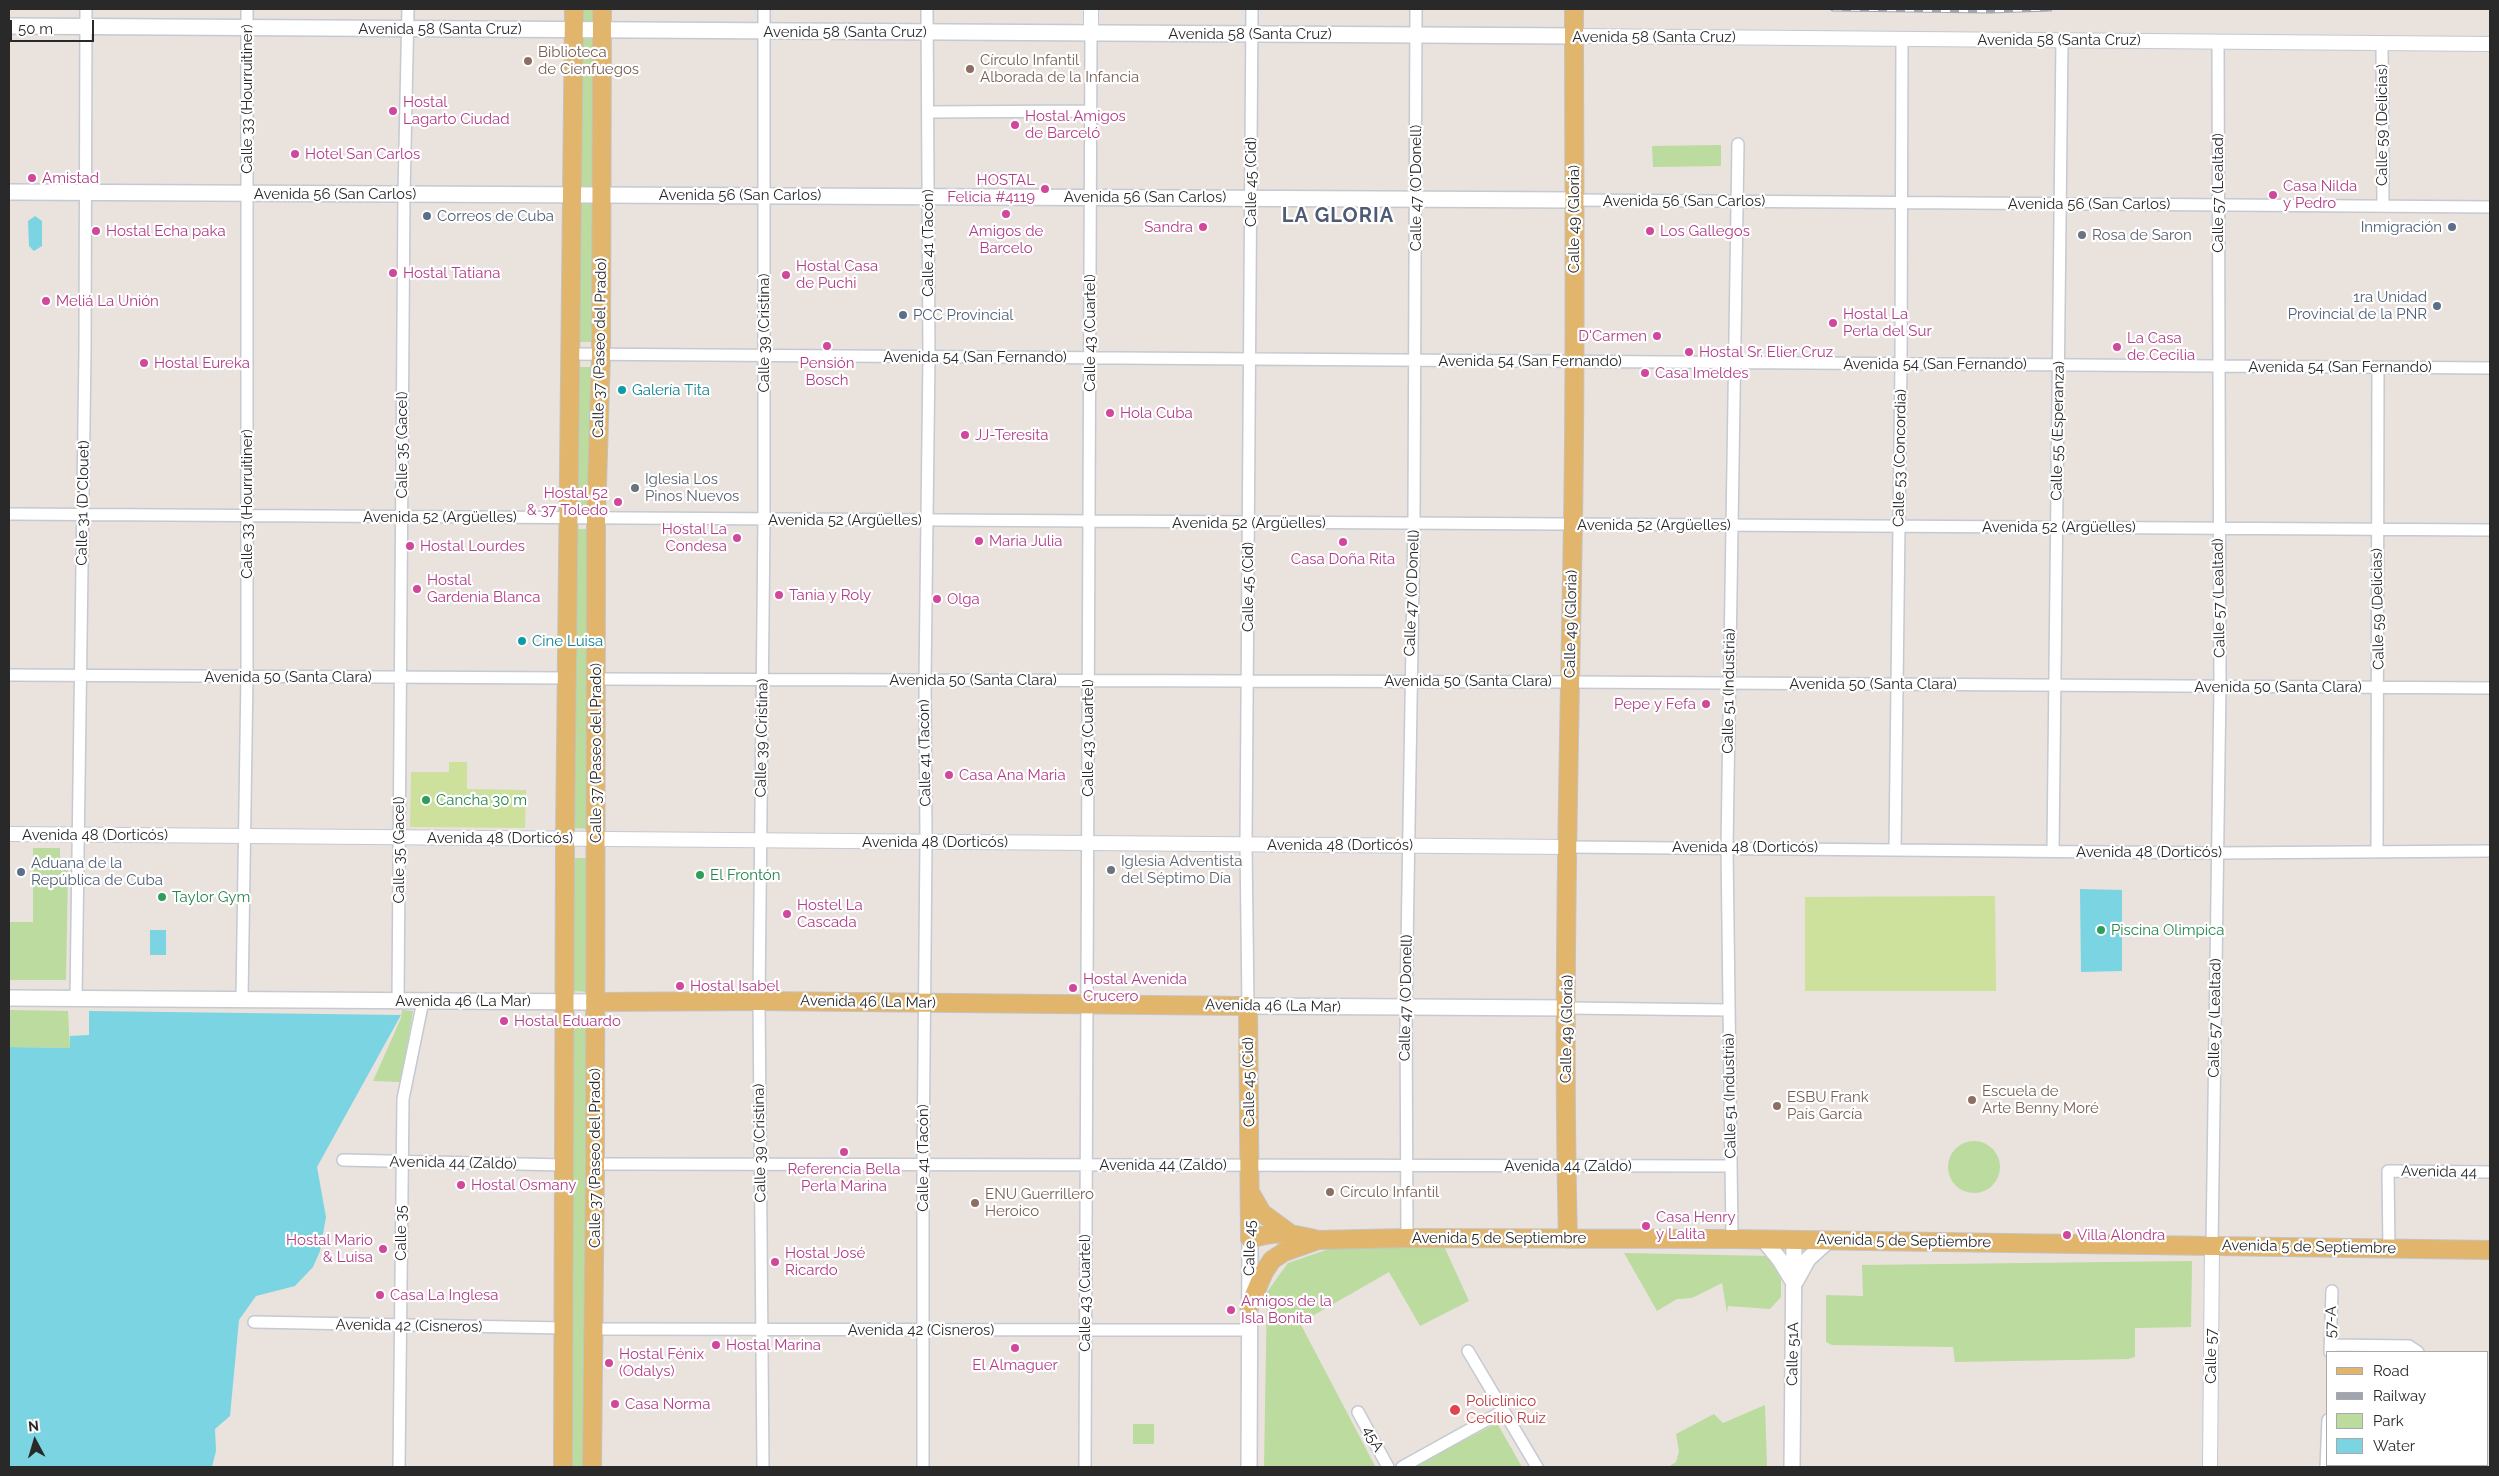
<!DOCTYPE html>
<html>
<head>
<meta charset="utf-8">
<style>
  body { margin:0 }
  #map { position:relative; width:2499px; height:1476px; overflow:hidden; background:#eae2dd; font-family:Raleway,sans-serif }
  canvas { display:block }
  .frame { position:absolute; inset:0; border:10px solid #292929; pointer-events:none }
  .legend { position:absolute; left:2326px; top:1351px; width:162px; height:115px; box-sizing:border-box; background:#fff; border:1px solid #a9a9a9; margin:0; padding:6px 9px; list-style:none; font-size:15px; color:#292929 }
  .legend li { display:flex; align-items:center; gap:10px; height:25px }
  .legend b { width:25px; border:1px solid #a9a9a9 }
  .north { position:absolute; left:10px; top:1416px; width:50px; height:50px; -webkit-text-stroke:4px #fff; paint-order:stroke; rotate:354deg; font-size:14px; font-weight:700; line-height:20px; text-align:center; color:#292929 }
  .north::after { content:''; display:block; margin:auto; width:18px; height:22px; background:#292929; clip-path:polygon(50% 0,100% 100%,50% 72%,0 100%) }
  .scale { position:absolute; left:10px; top:20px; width:84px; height:22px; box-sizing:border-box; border:2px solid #292929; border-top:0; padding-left:6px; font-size:15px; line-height:18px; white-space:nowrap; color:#292929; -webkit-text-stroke:4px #fff; paint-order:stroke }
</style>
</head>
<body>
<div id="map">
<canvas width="2499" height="1476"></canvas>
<div class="frame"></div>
<ul class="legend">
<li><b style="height:6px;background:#e1b56b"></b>Road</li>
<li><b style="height:6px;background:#a0a5b2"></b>Railway</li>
<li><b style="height:14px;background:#bbdb9f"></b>Park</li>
<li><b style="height:14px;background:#7bd4e1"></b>Water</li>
</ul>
<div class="north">N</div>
<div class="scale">50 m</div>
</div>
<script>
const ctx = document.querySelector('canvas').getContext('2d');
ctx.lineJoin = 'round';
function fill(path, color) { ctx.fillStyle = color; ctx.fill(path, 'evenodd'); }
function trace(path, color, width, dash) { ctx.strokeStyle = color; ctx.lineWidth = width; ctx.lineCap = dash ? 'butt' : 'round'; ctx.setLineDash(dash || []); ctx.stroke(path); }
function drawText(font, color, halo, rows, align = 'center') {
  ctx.font = font + ' Raleway,sans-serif'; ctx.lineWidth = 4.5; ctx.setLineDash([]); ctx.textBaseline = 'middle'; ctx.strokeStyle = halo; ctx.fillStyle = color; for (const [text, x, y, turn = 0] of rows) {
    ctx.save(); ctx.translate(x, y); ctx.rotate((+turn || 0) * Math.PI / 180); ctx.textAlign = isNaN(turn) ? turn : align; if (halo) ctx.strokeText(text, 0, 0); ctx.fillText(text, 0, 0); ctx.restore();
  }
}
const green = new Path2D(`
  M579 9H597L594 342H576Z
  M1721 145V166L1653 167 1652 146Z
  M576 367H594L592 507H574Z
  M574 529H592L591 829 572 828Z
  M33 848H60V867L68 868 66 980H9V922H33Z
  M571 858H591V992L571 991Z
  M9 1010 68 1011 70 1048 9 1047Z
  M402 1010 413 1011 401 1082 373 1081 401 1018Z
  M571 1019 590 1020 587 1467H568Z
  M1948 1167a26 26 0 1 1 52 0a26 26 0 1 1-52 0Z
  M1444 1246 1469 1301 1420 1326 1389 1272 1300 1323 1375 1466 1264 1467 1267 1292 1288 1263 1332 1248Z
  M1624 1253 1768 1256 1781 1279V1297L1770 1309 1728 1306 1727 1313 1722 1283 1692 1298 1677 1299 1657 1311Z
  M2192 1261 2191 1327 2135 1328V1357L2128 1359 1955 1362 1953 1347 1832 1345 1826 1342V1295L1863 1296 1862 1265Z
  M1765 1405 1767 1467H1668L1676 1462 1679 1451 1676 1434 1714 1414 1723 1423Z
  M1497 1423 1522 1467H1413Z
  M1133 1424H1154V1444H1133Z`);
const pitch = new Path2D(`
  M449 762H467V789L526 790 525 828 410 827 411 772H449Z
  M1995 896 1996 991H1805V897Z`);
const water = new Path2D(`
  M35 216 42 221V246L34 251 29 246 28 221Z
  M2080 889 2122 890V971L2081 972Z
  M150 930H166V955H150Z
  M89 1011 401 1015 317 1167 326 1217 320 1251 313 1267 295 1286 256 1296 239 1320 230 1416 215 1429 216 1451 212 1467H9V1047L70 1048V1036L89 1035Z`);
const minor = new Path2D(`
  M2382 43 2383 206
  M928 112 1090 111
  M1574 200 2490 207
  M570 354 2490 368
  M9 514 2490 530
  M9 675 567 678
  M596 679 1570 682 2490 688
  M1568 847 2219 853 2490 851
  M1895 848 1901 364 1902 39
  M2377 850 2378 368
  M2053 851 2062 40
  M76 998 85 351 86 9
  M242 999 247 676V9
  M398 1000 404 194 408 9
  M1248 1006 1246 844 1252 9
  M1567 1008 1728 1010
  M343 1160 563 1165
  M595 1164 1731 1166
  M1407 1238 1406 1008 1414 523 1416 9
  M1732 1239 1727 847 1738 144
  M2212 1245 2220 686 2218 41
  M2389 1249 2388 1171 2490 1172
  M254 1322 563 1328
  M593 1329 1248 1330
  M2330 1345 2409 1346 2418 1352
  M1468 1351 1537 1467
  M2330 1352 2332 1291
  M1358 1412 1388 1467
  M399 1467 403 1099 423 1001
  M763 1467 759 1001 764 520V9
  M923 1467V1165L926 842 925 680 929 356 927 9
  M1085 1467 1091 33
  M1402 1467 1503 1411
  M2326 1467 2328 1420
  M2417 1467V1465`);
const tertiary = new Path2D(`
  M1091 33V9
  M1574 36 2490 44
  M9 834 1568 847
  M2210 1467 2212 1245`);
const secondary = new Path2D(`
  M9 26 1574 36
  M9 192 1574 200
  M9 998 595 1002
  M1248 1006 1567 1008
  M1763 1239 1780 1260 1794 1283
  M1796 1281 1808 1259 1829 1240
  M1249 1467 1250 1239
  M1792 1467 1794 1240`);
const primary = new Path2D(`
  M595 1002 759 1001 1248 1006 1250 1239
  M1251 1194 1262 1213 1288 1232
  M1250 1239C1278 1230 1290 1233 1318 1240
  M1568 1239C1562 1000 1569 760 1573 522 1576 351 1574 180 1574 9
  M1249 1307 1264 1272 1272 1260 1284 1252 1318 1240 1407 1238 1732 1239 2490 1250
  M563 1467 565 839 574 9
  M592 1467 595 1164 596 519 601 354 602 9`);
const rail = new Path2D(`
  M1833 9 1989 11 2050 9`);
const markers = [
  [528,61,5,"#8d6e63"],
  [970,69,5,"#8d6e63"],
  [393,111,5,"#d1479c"],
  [1015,125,5,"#d1479c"],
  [295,154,5,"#d1479c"],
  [32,178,5,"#d1479c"],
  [1045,189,5,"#d1479c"],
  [2273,195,5,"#d1479c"],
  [1006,214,5,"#d1479c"],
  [427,216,5,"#5c6f8a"],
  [1203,227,5,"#d1479c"],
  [2452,227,5,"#5c6f8a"],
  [96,231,5,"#d1479c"],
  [1650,231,5,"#d1479c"],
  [2082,235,5,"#6b7280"],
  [393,273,5,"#d1479c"],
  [786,275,5,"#d1479c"],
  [46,301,5,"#d1479c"],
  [2437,306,5,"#5c6f8a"],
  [903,315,5,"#5c6f8a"],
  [1833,323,5,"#d1479c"],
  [1657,336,5,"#d1479c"],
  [827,346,5,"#d1479c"],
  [2117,347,5,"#d1479c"],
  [1689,352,5,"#d1479c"],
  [144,363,5,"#d1479c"],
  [1645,373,5,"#d1479c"],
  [622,390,5,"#0f9aa8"],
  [1110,413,5,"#d1479c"],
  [965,435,5,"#d1479c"],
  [635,488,5,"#6b7280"],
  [618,502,5,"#d1479c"],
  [737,538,5,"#d1479c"],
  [979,541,5,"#d1479c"],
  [1343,542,5,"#d1479c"],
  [410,546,5,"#d1479c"],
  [417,589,5,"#d1479c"],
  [779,595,5,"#d1479c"],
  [937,599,5,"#d1479c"],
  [522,641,5,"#0f9aa8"],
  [1706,704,5,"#d1479c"],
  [949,775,5,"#d1479c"],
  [426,800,5,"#2e9e5b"],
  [1111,870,5,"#6b7280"],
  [21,872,5,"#5c6f8a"],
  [700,875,5,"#2e9e5b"],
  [162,897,5,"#2e9e5b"],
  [787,914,5,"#d1479c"],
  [2101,930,5,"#2e9e5b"],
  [680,986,5,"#d1479c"],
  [1073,988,5,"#d1479c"],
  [504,1021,5,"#d1479c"],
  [1972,1100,5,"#8d6e63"],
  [1777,1106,5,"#8d6e63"],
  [844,1152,5,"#d1479c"],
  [461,1185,5,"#d1479c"],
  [1330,1192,5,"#8d6e63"],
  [975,1203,5,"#8d6e63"],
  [1646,1226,5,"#d1479c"],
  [2067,1235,5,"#d1479c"],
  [383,1249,5,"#d1479c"],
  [775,1262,5,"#d1479c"],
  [380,1295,5,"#d1479c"],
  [1231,1310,5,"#d1479c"],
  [716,1345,5,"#d1479c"],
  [1015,1348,5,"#d1479c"],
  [609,1363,5,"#d1479c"],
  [615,1404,5,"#d1479c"],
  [1455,1410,6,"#e0444e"]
];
const streetNames = [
  ["Avenida 58 (Santa Cruz)",440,29],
  ["Avenida 58 (Santa Cruz)",845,32],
  ["Avenida 58 (Santa Cruz)",1250,34],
  ["Avenida 58 (Santa Cruz)",1654,37],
  ["Avenida 58 (Santa Cruz)",2059,40],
  ["Calle 33 (Hourruitiner)",247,99,-90],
  ["Calle 59 (Delicias)",2382,125,-90],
  ["Calle 45 (Cid)",1251,182,-90],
  ["Calle 47 (O'Donell)",1416,188,-90],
  ["Calle 57 (Lealtad)",2218,193,-90],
  ["Avenida 56 (San Carlos)",335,194],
  ["Avenida 56 (San Carlos)",740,195],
  ["Avenida 56 (San Carlos)",1145,197],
  ["Avenida 56 (San Carlos)",1684,201],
  ["Avenida 56 (San Carlos)",2089,204],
  ["Calle 49 (Gloria)",1574,219,-90],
  ["Calle 41 (Tacón)",928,243,-90],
  ["Calle 39 (Cristina)",764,333,-90],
  ["Calle 43 (Cuartel)",1090,333,-90],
  ["Calle 37 (Paseo del Prado)",600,348,-89],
  ["Avenida 54 (San Fernando)",975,357],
  ["Avenida 54 (San Fernando)",1530,361],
  ["Avenida 54 (San Fernando)",1935,364],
  ["Avenida 54 (San Fernando)",2340,367],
  ["Calle 55 (Esperanza)",2058,431,-89],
  ["Calle 35 (Gacel)",402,445,-90],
  ["Calle 53 (Concordia)",1900,458,-89],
  ["Calle 31 (D'Clouet)",83,503,-89],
  ["Calle 33 (Hourruitiner)",247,504,-90],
  ["Avenida 52 (Argüelles)",440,517],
  ["Avenida 52 (Argüelles)",845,520],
  ["Avenida 52 (Argüelles)",1249,523],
  ["Avenida 52 (Argüelles)",1654,525],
  ["Avenida 52 (Argüelles)",2059,527],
  ["Calle 45 (Cid)",1248,587,-90],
  ["Calle 47 (O'Donell)",1412,593,-88],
  ["Calle 57 (Lealtad)",2219,598,-91],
  ["Calle 59 (Delicias)",2378,609,-91],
  ["Calle 49 (Gloria)",1571,624,-89],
  ["Avenida 50 (Santa Clara)",288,677],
  ["Avenida 50 (Santa Clara)",973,680],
  ["Avenida 50 (Santa Clara)",1468,681],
  ["Avenida 50 (Santa Clara)",1873,684],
  ["Avenida 50 (Santa Clara)",2278,687],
  ["Calle 51 (Industria)",1729,691,-89],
  ["Calle 39 (Cristina)",762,738,-89],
  ["Calle 43 (Cuartel)",1088,738,-90],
  ["Calle 37 (Paseo del Prado)",596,753,-90],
  ["Calle 41 (Tacón)",925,753,-91],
  ["Avenida 48 (Dorticós)",95,835],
  ["Avenida 48 (Dorticós)",500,838],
  ["Avenida 48 (Dorticós)",935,842],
  ["Avenida 48 (Dorticós)",1340,845],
  ["Avenida 48 (Dorticós)",1745,847],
  ["Calle 35 (Gacel)",399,850,-90],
  ["Avenida 48 (Dorticós)",2149,852],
  ["Calle 47 (O'Donell)",1406,998,-89],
  ["Avenida 46 (La Mar)",463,1001],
  ["Avenida 46 (La Mar)",868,1002,1],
  ["Avenida 46 (La Mar)",1273,1006,1],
  ["Calle 57 (Lealtad)",2215,1018,-89],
  ["Calle 49 (Gloria)",1567,1029,-89],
  ["Calle 45 (Cid)",1249,1082,-91],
  ["Calle 51 (Industria)",1730,1096,-91],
  ["Calle 39 (Cristina)",760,1143,-91],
  ["Calle 37 (Paseo del Prado)",595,1158,-90],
  ["Calle 41 (Tacón)",923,1158,-90],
  ["Avenida 44 (Zaldo)",453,1163,1],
  ["Avenida 44 (Zaldo)",1163,1165],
  ["Avenida 44 (Zaldo)",1568,1166],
  ["Avenida 44",2439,1172,1],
  ["Calle 35",401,1233,-90],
  ["Avenida 5 de Septiembre",1499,1238],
  ["Avenida 5 de Septiembre",1904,1241,1],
  ["Avenida 5 de Septiembre",2309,1247,1],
  ["Calle 45",1250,1248,-89],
  ["Calle 43 (Cuartel)",1085,1293,-90],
  ["57-A",2331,1322,-88],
  ["Avenida 42 (Cisneros)",409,1326,1],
  ["Avenida 42 (Cisneros)",921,1330],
  ["Calle 51A",1793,1354,-89],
  ["Calle 57",2211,1356,-90],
  ["45A",1373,1439,61]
];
const educationNames = [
  ["Biblioteca",538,52],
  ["de Cienfuegos",538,69],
  ["Círculo Infantil",980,60],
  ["Alborada de la Infancia",980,77],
  ["Escuela de",1982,1091],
  ["Arte Benny Moré",1982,1108],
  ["ESBU Frank",1787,1097],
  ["País García",1787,1114],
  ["Círculo Infantil",1340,1192],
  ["ENU Guerrillero",985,1194],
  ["Heroico",985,1211]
];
const hotelNames = [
  ["Hostal",403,102],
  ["Lagarto Ciudad",403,119],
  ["Hostal Amigos",1025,116],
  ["de Barceló",1025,133],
  ["Hotel San Carlos",305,154],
  ["Amistad",42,178],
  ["HOSTAL",1035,180,"right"],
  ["Felicia #4119",1035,197,"right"],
  ["Casa Nilda",2283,186],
  ["y Pedro",2283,203],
  ["Sandra",1193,227,"right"],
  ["Hostal Echa paka",106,231],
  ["Amigos de",1006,231,"center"],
  ["Barcelo",1006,248,"center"],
  ["Los Gallegos",1660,231],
  ["Hostal Casa",796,266],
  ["de Puchi",796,283],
  ["Hostal Tatiana",403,273],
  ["Meliá La Unión",56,301],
  ["Hostal La",1843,314],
  ["Perla del Sur",1843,331],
  ["D'Carmen",1647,336,"right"],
  ["La Casa",2127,338],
  ["de Cecilia",2127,355],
  ["Hostal Sr. Elier Cruz",1699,352],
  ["Hostal Eureka",154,363],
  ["Pensión",827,363,"center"],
  ["Bosch",827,380,"center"],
  ["Casa Imeldes",1655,373],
  ["Hola Cuba",1120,413],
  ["JJ-Teresita",975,435],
  ["Hostal 52",608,493,"right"],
  ["& 37 Toledo",608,510,"right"],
  ["Hostal La",727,529,"right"],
  ["Condesa",727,546,"right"],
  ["Maria Julia",989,541],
  ["Hostal Lourdes",420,546],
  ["Casa Doña Rita",1343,559,"center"],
  ["Hostal",427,580],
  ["Gardenia Blanca",427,597],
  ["Tania y Roly",789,595],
  ["Olga",947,599],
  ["Pepe y Fefa",1696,704,"right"],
  ["Casa Ana Maria",959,775],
  ["Hostel La",797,905],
  ["Cascada",797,922],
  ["Hostal Avenida",1083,979],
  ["Crucero",1083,996],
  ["Hostal Isabel",690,986],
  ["Hostal Eduardo",514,1021],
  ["Referencia Bella",844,1169,"center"],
  ["Perla Marina",844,1186,"center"],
  ["Hostal Osmany",471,1185],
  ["Casa Henry",1656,1217],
  ["y Lalita",1656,1234],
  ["Villa Alondra",2077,1235],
  ["Hostal Mario",373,1240,"right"],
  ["& Luisa",373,1257,"right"],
  ["Hostal José",785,1253],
  ["Ricardo",785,1270],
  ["Casa La Inglesa",390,1295],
  ["Amigos de la",1241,1301],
  ["Isla Bonita",1241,1318],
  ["Hostal Marina",726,1345],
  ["Hostal Fénix",619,1354],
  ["(Odalys)",619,1371],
  ["El Almaguer",1015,1365,"center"],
  ["Casa Norma",625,1404]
];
const serviceNames = [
  ["Correos de Cuba",437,216],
  ["Inmigración",2442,227,"right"],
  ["1ra Unidad",2427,297,"right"],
  ["Provincial de la PNR",2427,314,"right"],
  ["PCC Provincial",913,315],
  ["Aduana de la",31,863],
  ["República de Cuba",31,880]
];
const worshipNames = [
  ["Rosa de Saron",2092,235],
  ["Iglesia Los",645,479],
  ["Pinos Nuevos",645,496],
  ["Iglesia Adventista",1121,861],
  ["del Séptimo Día",1121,878]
];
const cultureNames = [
  ["Galería Tita",632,390],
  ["Cine Luisa",532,641]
];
const leisureNames = [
  ["Cancha 30 m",436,800],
  ["El Frontón",710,875],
  ["Taylor Gym",172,897],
  ["Piscina Olimpica",2111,930]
];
const healthNames = [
  ["Policlínico",1466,1401],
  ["Cecilio Ruiz",1466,1418]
];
const districtNames = [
  ["LA GLORIA",1338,216]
];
fill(green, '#bbdb9f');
fill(pitch, '#cde19c');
fill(water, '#7bd4e1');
trace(minor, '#c4c9d2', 14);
trace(tertiary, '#c4c9d2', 16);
trace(secondary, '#c4c9d2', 18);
trace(primary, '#c3c3c3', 20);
trace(minor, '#fff', 11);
trace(tertiary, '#fff', 14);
trace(secondary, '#fff', 15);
trace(primary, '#e1b56b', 18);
trace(rail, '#a0a5b2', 5);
trace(rail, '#fff', 3, [9]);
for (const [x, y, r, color] of markers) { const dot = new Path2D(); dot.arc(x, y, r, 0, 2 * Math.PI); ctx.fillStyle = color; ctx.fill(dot); trace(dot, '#fff', 2); }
drawText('15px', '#292929', '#fff', streetNames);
drawText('15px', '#785e54', '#fff', educationNames, 'left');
drawText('15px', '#b23c85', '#fff', hotelNames, 'left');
drawText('15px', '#4e5e75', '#fff', serviceNames, 'left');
drawText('15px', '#5b616d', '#fff', worshipNames, 'left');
drawText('15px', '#0d838f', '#fff', cultureNames, 'left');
drawText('15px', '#27864d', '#fff', leisureNames, 'left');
drawText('15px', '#be3a42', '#fff', healthNames, 'left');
ctx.letterSpacing = '1px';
drawText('bold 20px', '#4f5b75', '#fff', districtNames);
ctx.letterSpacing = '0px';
</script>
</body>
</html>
